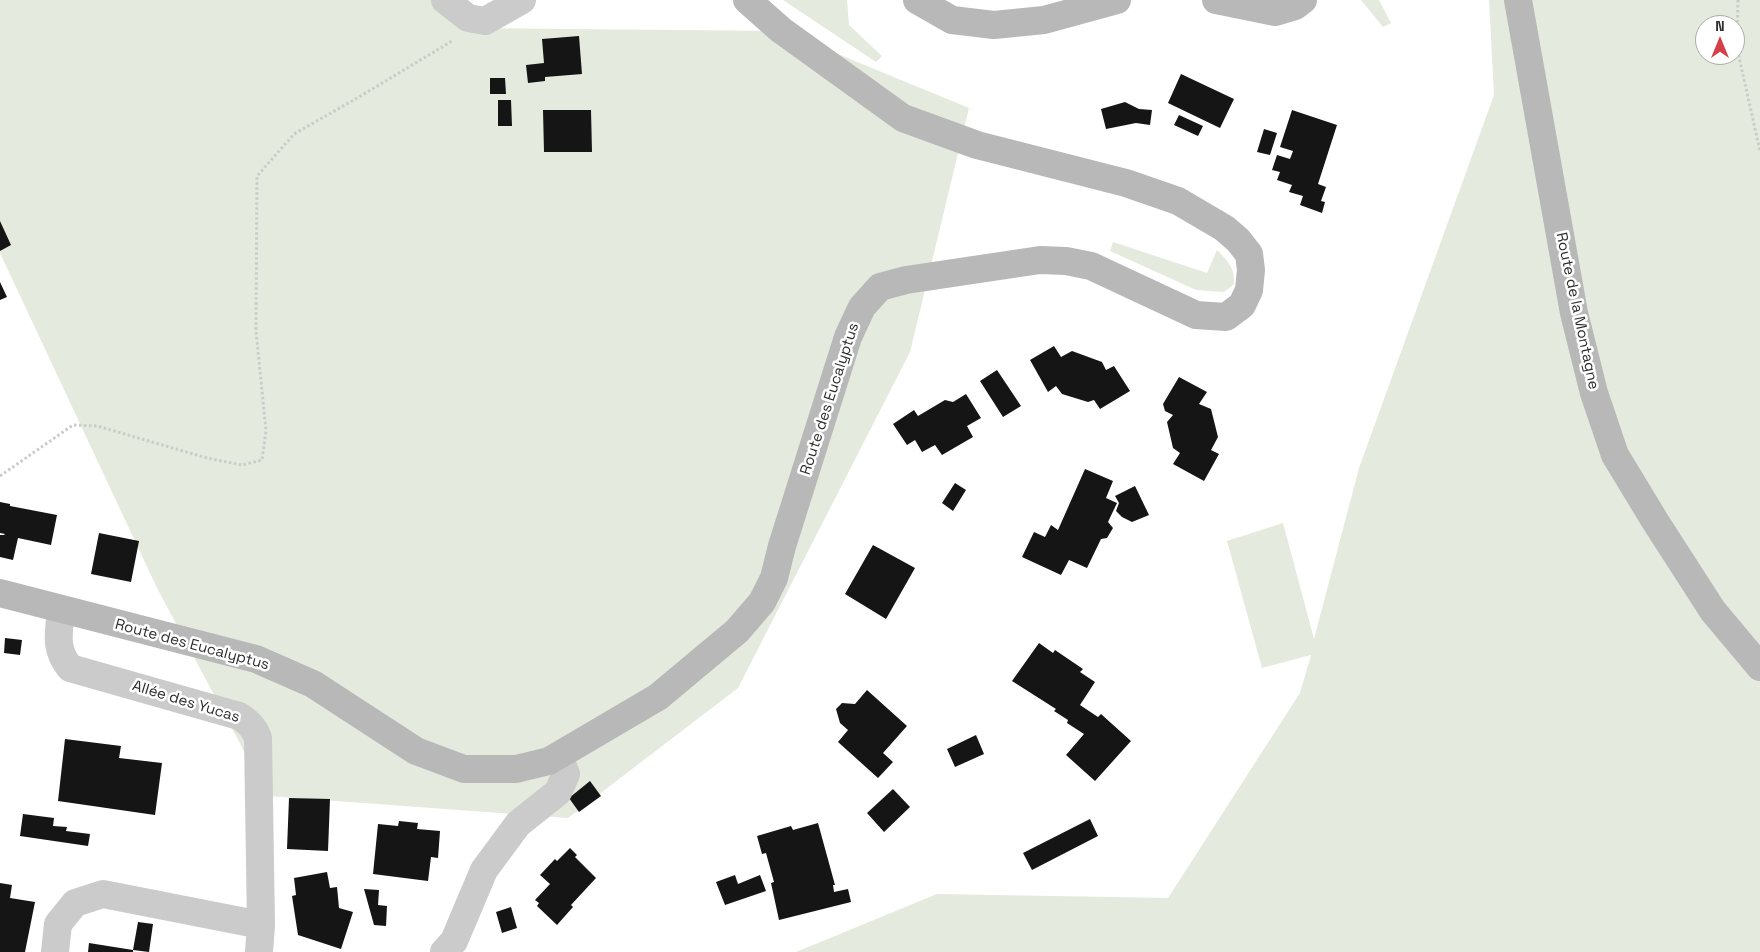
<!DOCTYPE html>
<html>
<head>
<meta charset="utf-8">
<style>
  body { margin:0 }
  #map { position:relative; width:1760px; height:952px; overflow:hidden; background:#fff; font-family:"Space Grotesk",sans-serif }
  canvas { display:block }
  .north { position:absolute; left:1695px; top:15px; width:50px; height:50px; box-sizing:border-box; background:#fff; border:1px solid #ababab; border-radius:50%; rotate:0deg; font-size:14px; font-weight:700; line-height:20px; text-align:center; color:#2e2e2e }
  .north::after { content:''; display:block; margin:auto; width:18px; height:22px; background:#d53f47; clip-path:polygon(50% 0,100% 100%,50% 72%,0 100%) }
</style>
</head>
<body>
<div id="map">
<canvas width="1760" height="952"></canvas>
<div class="north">N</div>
</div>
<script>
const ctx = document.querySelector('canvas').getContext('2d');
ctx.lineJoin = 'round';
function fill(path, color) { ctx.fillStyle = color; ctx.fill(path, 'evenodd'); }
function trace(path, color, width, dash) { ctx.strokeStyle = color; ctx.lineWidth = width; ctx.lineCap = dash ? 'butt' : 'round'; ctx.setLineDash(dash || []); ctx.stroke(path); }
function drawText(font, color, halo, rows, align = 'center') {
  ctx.font = font + ' "Space Grotesk",sans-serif'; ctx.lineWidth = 5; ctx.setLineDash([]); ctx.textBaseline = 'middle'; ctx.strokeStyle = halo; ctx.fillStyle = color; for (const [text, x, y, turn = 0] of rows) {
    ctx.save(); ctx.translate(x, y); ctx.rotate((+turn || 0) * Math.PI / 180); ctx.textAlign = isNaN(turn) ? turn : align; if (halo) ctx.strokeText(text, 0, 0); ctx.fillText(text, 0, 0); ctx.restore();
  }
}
const green = new Path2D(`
  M0 0H438L463 28 782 31 969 108 910 352 738 688 568 818 268 796 157 588 0 253Z
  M783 0H847L849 25 882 56 876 62Z
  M1361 0H1379L1391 23 1383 27Z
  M1489 0H1760V952H796L937 894 1168 898 1300 693 1311 655 1262 668 1227 541 1283 523 1314 639 1359 468 1494 95ZM1705 25H1735V55H1705Z
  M1113 242 1207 273 1217 250C1228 261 1235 268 1234 284L1224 292 1196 290 1110 251Z`);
const building = new Path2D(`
  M579 36 582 74 545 77V81L528 83 526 65 544 63 542 39Z
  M1181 74 1234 99 1220 128 1168 103Z
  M490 78H505L506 94H490Z
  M498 100H511L512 126H498Z
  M1125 102 1139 109 1152 110 1150 125 1136 123 1106 129 1101 109Z
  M543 110H591L592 152H544Z
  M1292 110 1337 125 1318 184 1326 187 1321 201 1325 202 1322 213 1300 205 1303 196 1289 192 1292 185 1277 180 1280 172 1272 170 1277 155 1290 159 1293 151 1280 147Z
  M1179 115 1203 126 1198 136 1174 125Z
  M1264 129 1277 133 1270 155 1257 152Z
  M0 221 11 245 0 251Z
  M0 282 7 297 0 300Z
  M1054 346 1061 357 1072 351 1102 362 1106 370 1114 366 1130 391 1100 409 1094 400 1088 402 1062 394 1056 386 1048 392 1030 360Z
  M997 370 1021 406 1003 417 980 381Z
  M1179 377 1207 392 1199 404 1211 409 1218 437 1211 450 1219 454 1204 481 1173 464 1180 453 1173 448 1167 422 1173 415 1165 411 1163 404Z
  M966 394 981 418 967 426 973 437 942 455 935 445 922 452 915 440 907 445 893 424 914 410 918 416 945 400 953 402Z
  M1085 469 1113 481 1106 498 1117 503 1108 522 1113 528 1107 538 1101 539 1087 568 1069 560 1061 575 1022 557 1034 532 1045 537 1051 525 1058 530Z
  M955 483 966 490 953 511 942 503Z
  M1135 486 1149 515 1132 522 1122 517 1116 511 1119 503 1115 496Z
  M0 502 10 504V506L57 515 51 545 18 538 13 560 0 557V535H4L5 534 0 533Z
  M99 533 139 541 131 582 91 574Z
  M873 545 915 568 886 619 845 594Z
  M5 638 22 640 20 655 4 653Z
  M1039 643 1053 653 1055 650 1083 669 1080 672 1095 682 1080 705 1098 717 1101 714 1131 741 1095 781 1066 755 1084 734 1067 723 1068 720 1054 711 1056 709 1012 681Z
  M867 690 907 726 883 753 893 762 878 778 838 742 848 730 840 723 836 709 842 703 855 704Z
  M976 735 984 754 955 767 947 749Z
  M65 739 121 746 119 758 162 763 155 815 58 801Z
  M590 781 601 796 579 812 569 798Z
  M893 789 910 807 884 832 867 813Z
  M289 798 330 799 328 851 287 849Z
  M23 814 54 818 53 826 67 827 66 831 90 834 88 846 20 836Z
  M1090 819 1098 836 1032 870 1023 853Z
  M399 821 418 823 417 829 440 831 438 858 431 857 428 881 373 874 378 824 398 826Z
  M818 823 835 885H833L834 892 848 889 851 902 779 920 771 883 774 882 766 853 762 854 757 836 791 826 793 830Z
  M570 848 577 855 575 857 596 878 571 905 573 907 557 925 537 906 539 903 535 900 550 884 540 875 555 859 557 861Z
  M327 872 330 888 337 887 339 908 353 912 341 949 298 935 292 896 296 895 294 878Z
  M735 875 738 884 760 875 766 891 725 905 716 882Z
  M0 883 12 885 10 898 35 902 25 952H0Z
  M364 889 379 890 378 905 387 906 386 926 374 925Z
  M511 907 517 928 502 933 496 912Z
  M138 922 153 924 149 952 133 950Z
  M89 943 133 950V952H88Z`);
const path = new Path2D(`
  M1738 0 1737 48 1760 151
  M0 476 73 425 97 426 207 458 242 465 262 460 266 431 256 331 257 176 294 134 359 97 452 41`);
const street = new Path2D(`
  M445 0 468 18 485 21 522 0
  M61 610C59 634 54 648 70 668L239 716C248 722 254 727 258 738L261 925 259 952
  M55 952 58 924 75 903 103 894 261 925
  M444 952 454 941 484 870 518 824 558 792 566 774 559 756`);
const secondary = new Path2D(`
  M917 0 952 20 994 25 1044 20 1117 0
  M1216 0 1275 12 1295 6 1303 0
  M1518 0 1574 313 1594 393 1615 455 1655 521 1713 611 1760 667
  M0 593 256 659 313 684 416 751 464 769H516L549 761 658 697 737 631 762 602 774 578 782 546 848 337 862 307 880 287 906 280 1040 260 1066 261 1091 266 1196 315 1226 317 1242 305 1249 290 1251 270 1249 254 1238 240 1224 228 1178 201 1126 183 977 145 903 118 781 30 747 0`);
const streetNames = [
  ["Route de la Montagne",1577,311,78],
  ["Route des Eucalyptus",830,399,-72],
  ["Route des Eucalyptus",192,645,15],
  ["Allée des Yucas",186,702,17]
];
fill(green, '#e4eadd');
fill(building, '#151515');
trace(path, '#cbcbcb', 3, [2.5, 2.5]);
trace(street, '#cbcbcb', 28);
trace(secondary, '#b8b8b8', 28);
drawText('15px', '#2e2e2e', '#fff', streetNames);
</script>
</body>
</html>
